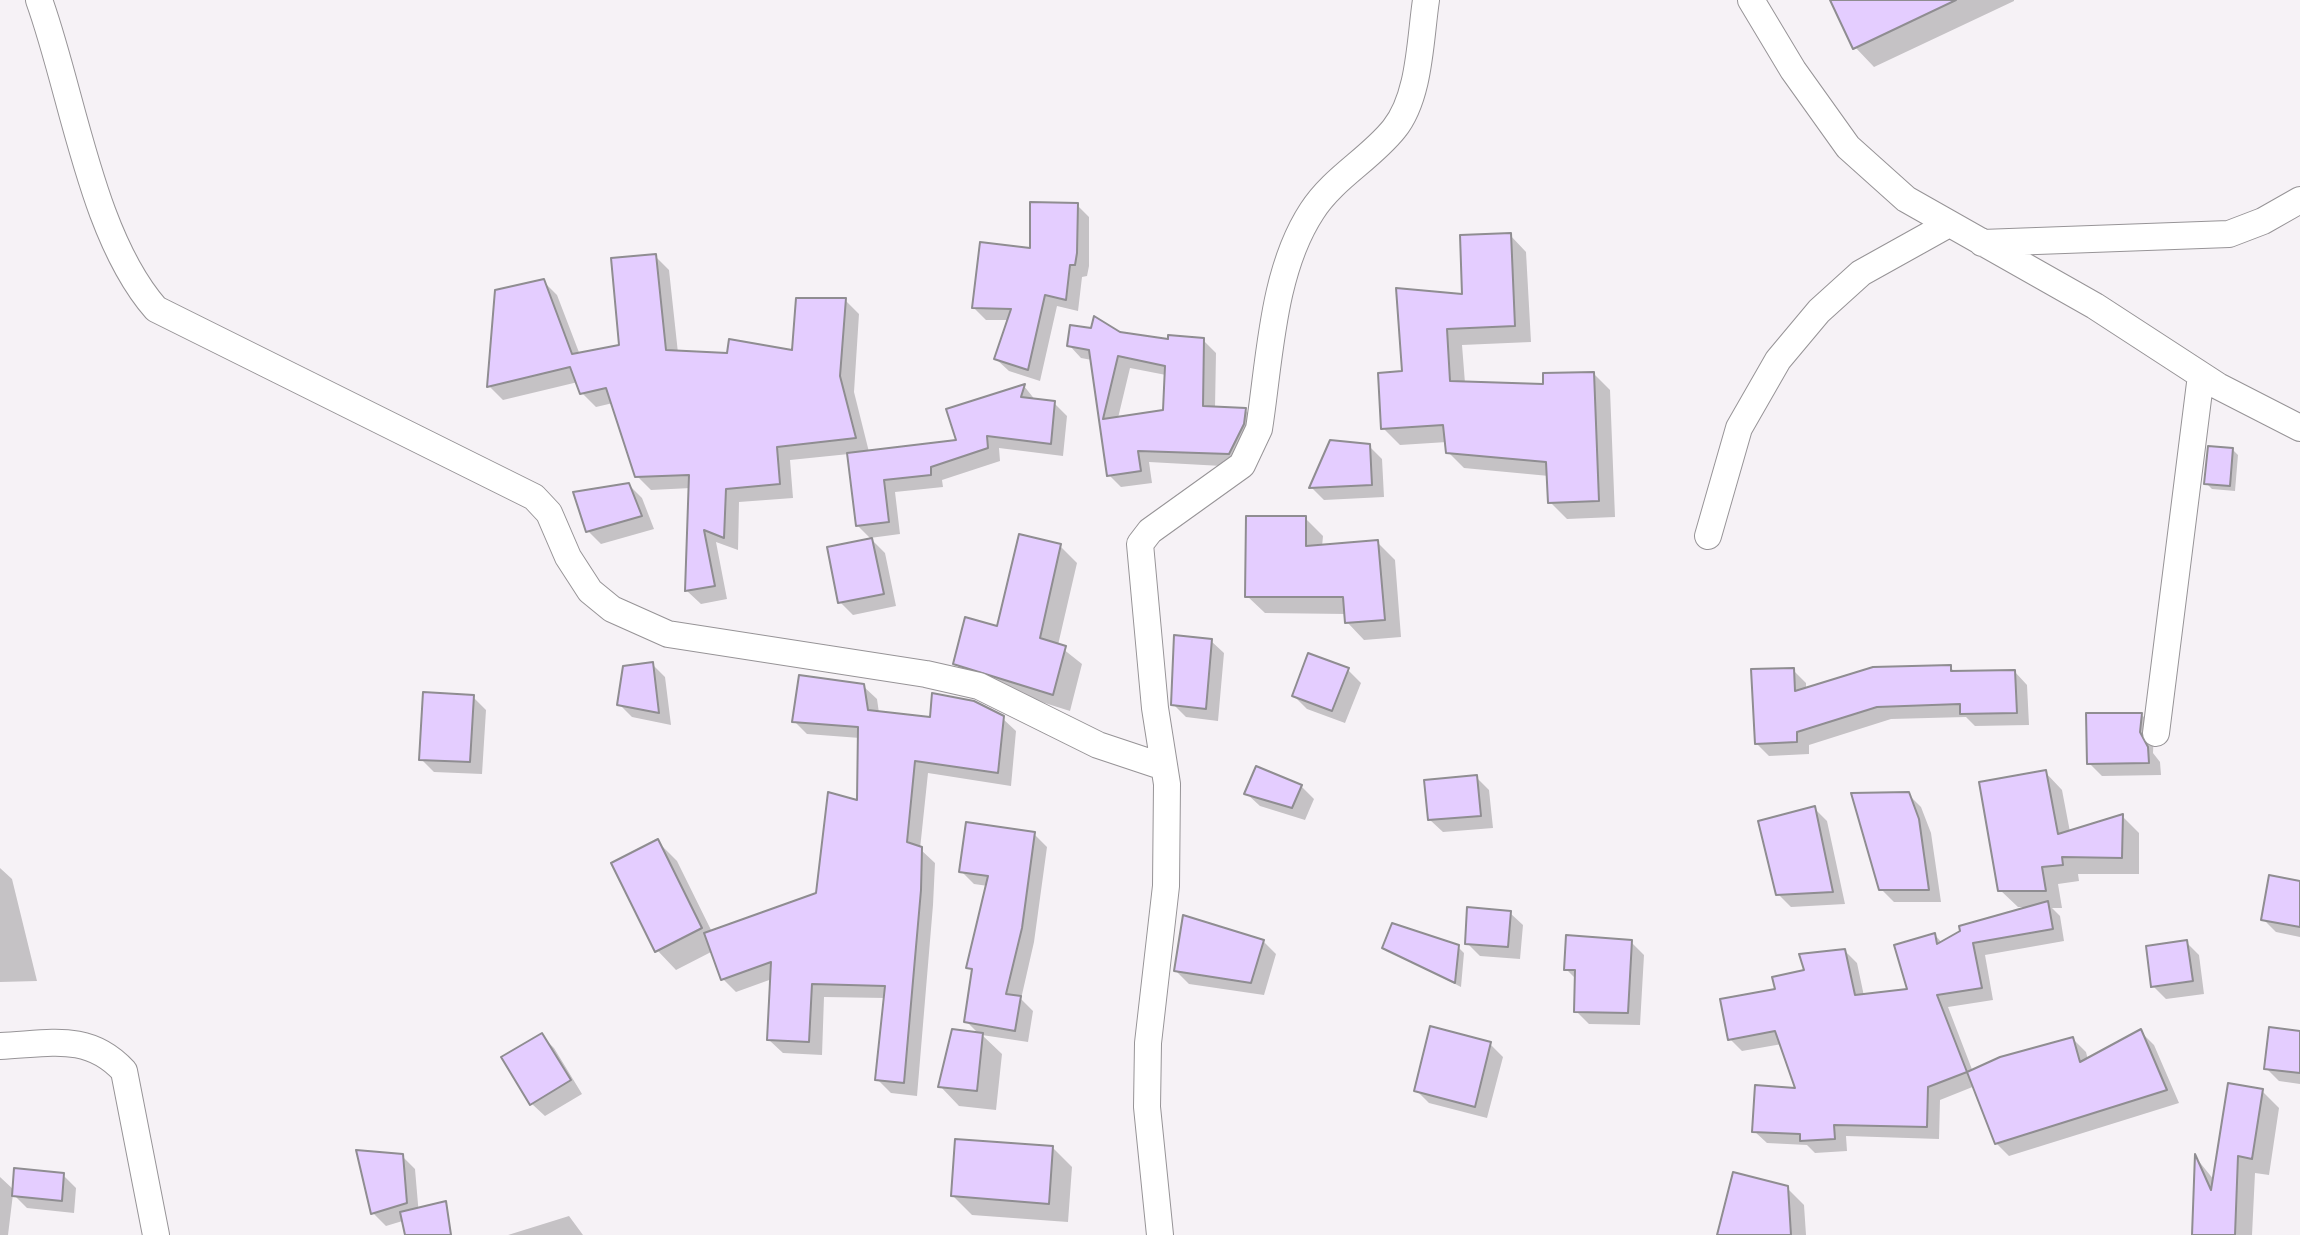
<!DOCTYPE html>
<html>
<head>
<meta charset="utf-8">
<style>
  body { margin:0 }
  canvas { display:block; background:#f6f2f6 }
</style>
</head>
<body>
<canvas width="2300" height="1235"></canvas>
<script>
const ctx = document.querySelector('canvas').getContext('2d');
ctx.lineJoin = 'round';
function fill(path, color) { ctx.fillStyle = color; ctx.fill(path, 'evenodd'); }
function trace(path, color, width, dash) { ctx.strokeStyle = color; ctx.lineWidth = width; ctx.lineCap = dash ? 'butt' : 'round'; ctx.setLineDash(dash || []); ctx.stroke(path); }
const shadow = new Path2D(`
  M1832 0H2014V1L1874 67 1855 47Z
  M1077 205 1089 217V266L1087 276 1082 277 1078 311 1057 306 1040 381 1009 371 996 359 1010 320H986L974 308Z
  M1510 235 1526 252 1531 342 1462 345 1465 383 1545 386 1594 374 1610 390 1615 517 1567 519 1550 502 1549 476 1464 468 1448 452 1447 442 1400 445 1383 428 1404 373Z
  M655 256 669 270 678 353 794 352 845 300 859 314 854 392 869 452 958 442 1024 386 1036 401 1054 403 1067 416 1063 456 999 448 1000 461 942 480 943 487 895 492 900 534 870 538 857 525 849 454 790 460 793 498 739 502 738 550 716 542 727 599 701 604 687 591 691 488 651 490 637 476 613 403 596 407 582 393 578 382 503 400 489 386 543 281 557 295 580 355 622 347Z
  M1119 334 1170 341 1203 340 1216 353 1215 408 1245 410 1257 422 1240 467 1149 462 1152 483 1121 487 1109 475 1092 360 1081 358 1069 345ZM1130 368 1166 375 1165 412 1118 418Z
  M1369 446 1382 459 1384 497 1324 500 1311 487Z
  M2232 449 2238 455 2235 491 2212 489 2206 483Z
  M629 485 642 498 654 529 601 544 588 531Z
  M1305 518 1323 536 1322 547 1377 542 1395 560 1401 637 1364 640 1347 622 1346 614 1265 613 1247 596Z
  M872 540 885 553 896 606 853 615 840 602Z
  M1060 546 1077 563 1058 645 1082 664 1070 711 972 680 955 663 999 629Z
  M1211 641 1224 653 1218 721 1186 717 1173 704Z
  M1309 655 1348 670 1361 683 1345 723 1307 709 1294 696Z
  M652 664 665 677 671 725 632 717 619 704Z
  M1950 667 1956 673 2015 672 2027 685 2029 725 1975 726 1966 717 1891 719 1809 745V754L1769 756 1756 743 1793 670 1806 683V690Z
  M863 686 877 699 879 713 931 720 1002 718 1016 731 1011 786 928 773 920 849 935 863 933 905 917 1096 891 1093 877 1079 886 998 824 997 822 1055 783 1053 769 1040 772 979 736 992 723 979 713 951 676 970 657 950 658 842 677 861 712 932 818 894 858 803 860 738 807 734 794 721Z
  M473 697 486 710 482 774 434 772 421 759Z
  M2142 715 2154 728 2153 753 2160 762 2161 775 2102 776 2089 763Z
  M2045 772 2062 790 2070 832 2122 816 2139 833V874H2078L2079 881 2058 884 2062 908H2052L2060 916 2064 941 1985 955 1993 1000 1948 1007 1973 1072 2073 1039 2086 1052 2088 1060 2141 1032 2154 1045 2179 1103 2009 1156 1996 1143 1975 1086 1940 1100 1939 1139 1846 1136 1847 1151 1815 1153 1807 1145 1767 1143 1754 1131 1798 1090 1782 1044 1742 1051 1730 1039 1777 990 1845 951 1857 963 1864 996 1910 990 1935 935 1942 943 2029 907H2018L2000 890Z
  M1476 777 1489 790 1493 828 1443 832 1430 820Z
  M1301 786 1314 799 1305 820 1260 806 1247 794Z
  M1908 794 1921 807 1931 833 1941 902H1894L1881 889Z
  M1814 808 1827 821 1845 904 1791 907 1778 894Z
  M1034 834 1047 847 1034 942 1021 999 1033 1011 1028 1042 982 1035 1002 1054 996 1110 959 1106 940 1086 979 1034 966 1021 974 972 969 967 988 886 974 884 961 871Z
  M0 868 12 879 37 981 0 982Z
  M2300 883V937L2276 932 2263 919Z
  M1510 913 1523 925 1520 959 1480 956 1467 943Z
  M1263 941 1276 954 1264 995 1189 984 1176 971Z
  M1631 942 1644 955 1640 1025 1589 1024 1576 1011V979L1566 969Z
  M2186 942 2199 955 2204 994 2166 999 2153 986Z
  M1458 947 1464 953 1461 987 1384 948Z
  M2300 1033V1084L2279 1081 2266 1068Z
  M541 1035 554 1048 582 1094 545 1116 532 1104Z
  M1490 1044 1503 1057 1487 1118 1429 1103 1416 1090Z
  M2262 1091 2279 1108 2269 1175 2255 1173 2252 1235H2194L2197 1159 2214 1180Z
  M1052 1147 1072 1167 1068 1222 972 1215 953 1196Z
  M402 1156 415 1169 419 1216 386 1226 373 1213Z
  M63 1175 76 1188 74 1213 27 1208 13 1194 8 1235H0V1177L14 1190Z
  M1787 1188 1804 1205 1806 1235H1719Z
  M569 1216 583 1235H508Z`);
const building = new Path2D(`
  M1830 0H1956L1853 49Z
  M1030 202 1078 203 1077 253 1075 265H1070L1066 300 1045 295 1028 370 994 359 1011 309 972 308 980 242 1030 248Z
  M1511 233 1515 326 1447 329 1450 381 1543 384V373L1594 372 1599 501 1548 503 1546 462 1446 453 1443 425 1381 429 1378 373 1402 371 1396 288 1462 294 1460 235Z
  M656 254 666 350 727 353 729 339 792 350 796 298H846L840 376 856 438 777 447 780 484 726 489 724 538 704 530 715 586 685 591 689 475 635 477 606 388 580 394 570 367 487 387 495 290 544 279 572 354 619 345 611 258Z
  M1094 316 1120 332 1168 339V335L1204 338 1203 406 1246 408 1244 424 1229 454 1138 451 1141 471 1107 476 1089 350 1067 346 1070 325 1091 328ZM1118 356 1165 366 1163 410 1103 419Z
  M1025 384 1021 397 1055 401 1051 444 987 436 988 448 931 467V475L884 480 889 522 856 526 847 453 956 440 946 409Z
  M1330 440 1370 444 1372 485 1309 488Z
  M2208 446 2233 448 2230 486 2204 484Z
  M629 483 642 516 586 532 573 492Z
  M1246 516H1306V546L1378 540 1385 620 1345 623 1343 597H1245Z
  M1019 534 1061 544 1040 638 1066 646 1053 695 953 664 965 617 997 626Z
  M872 538 884 594 838 603 827 547Z
  M1174 635 1212 639 1206 709 1171 705Z
  M1308 653 1349 668 1332 711 1292 696Z
  M653 662 659 713 617 705 623 666Z
  M1951 665V671L2015 670 2017 713 1960 714V704L1877 707 1797 732V742L1755 744 1751 669 1794 668 1795 691 1873 667Z
  M799 675 864 684 868 710 930 717 932 693 974 701 1004 716 998 773 915 761 907 842 922 847 921 890 904 1083 875 1080 885 986 812 984 809 1042 767 1040 771 962 721 980 704 933 816 893 828 792 857 800 858 727 792 722Z
  M423 692 474 695 470 762 419 760Z
  M2086 713H2142L2140 732 2148 747 2149 763 2087 764Z
  M1256 766 1302 785 1292 808 1244 794Z
  M2046 770 2058 834 2123 814 2122 858 2062 857 2063 865 2042 867 2046 891H1998L1979 782Z
  M1477 775 1481 816 1428 820 1424 780Z
  M1909 792 1919 819 1929 890H1879L1851 793Z
  M1815 806 1833 892 1776 895 1758 821Z
  M966 822 1035 832 1022 928 1006 994 1021 996 1015 1031 964 1022 972 969 966 968 988 876 959 872Z
  M658 839 702 928 655 952 611 863Z
  M2269 875 2300 881V927L2261 920Z
  M2048 901 2053 929 1973 943 1982 988 1937 995 1967 1072 1928 1087 1927 1127 1834 1125 1835 1139 1800 1141V1134L1752 1132 1755 1085 1795 1088 1775 1031 1728 1040 1720 999 1775 989 1772 977 1804 970 1799 954 1845 949 1855 995 1907 989 1894 945 1935 933 1937 944 1960 931 1959 926Z
  M1467 907 1511 911 1508 947 1465 944Z
  M1183 915 1264 940 1251 983 1174 971Z
  M1392 923 1459 945 1455 983 1382 948Z
  M1566 935 1632 940 1628 1013 1574 1012 1575 970H1564Z
  M2187 940 2193 981 2151 987 2146 946Z
  M1430 1026 1491 1042 1475 1107 1414 1091Z
  M2269 1027 2300 1031V1073L2264 1069Z
  M952 1029 983 1033 977 1091 938 1087Z
  M2141 1029 2167 1090 1995 1144 1967 1072 2000 1057 2073 1037 2080 1062Z
  M542 1033 571 1080 530 1105 501 1057Z
  M2228 1083 2263 1089 2252 1159 2238 1156 2235 1235H2192L2195 1154 2211 1190Z
  M955 1139 1053 1146 1049 1204 951 1196Z
  M356 1150 403 1154 407 1203 371 1214Z
  M14 1168 64 1173 62 1201 12 1196Z
  M1733 1172 1788 1186 1791 1235H1717Z
  M446 1201 451 1235H405L400 1212Z`);
const minor = new Path2D(`
  M39 0C73 94 91 235 156 309L534 497 549 513 568 557 590 591 612 609 668 634 926 674 979 686 1098 745 1164 767
  M1751 0 1793 70 1848 147 1906 199 2095 306 2218 386 2300 428
  M1982 243 2229 234 2263 221 2300 200
  M1708 536 1739 428 1778 360 1819 311 1861 273 1949 224
  M2156 733 2201 375
  M0 1046C49 1044 88 1032 124 1071L156 1235
  M1160 1235 1147 1107 1148 1043 1166 886 1167 784 1155 708 1140 544 1150 531 1242 465 1259 429C1270 359 1272 272 1312 211 1333 178 1370 159 1394 129 1420 97 1420 40 1426 0`);
fill(shadow, '#0003');
fill(building, '#e4cdff');
trace(building, '#8f8d91', 2);
trace(minor, '#979497', 28);
trace(minor, '#fff', 26);
</script>
</body>
</html>
